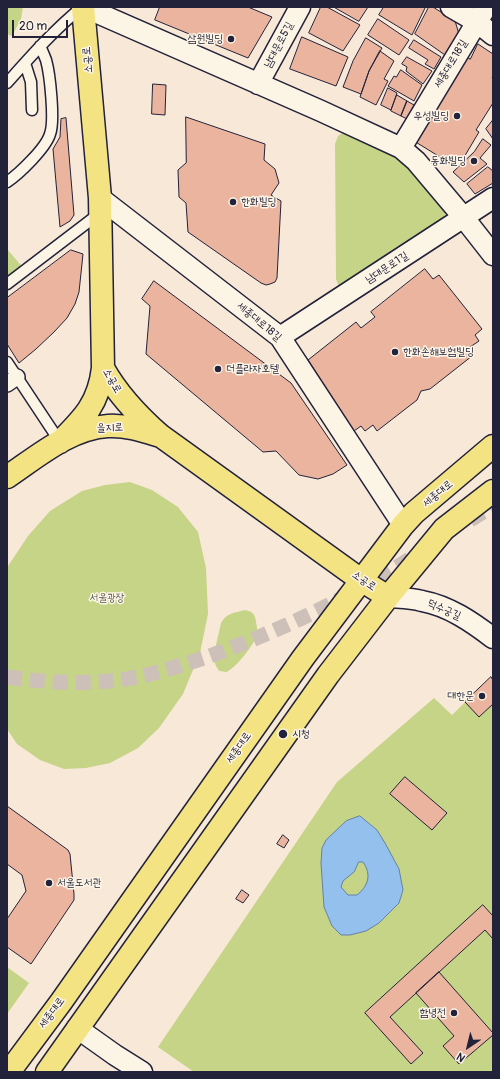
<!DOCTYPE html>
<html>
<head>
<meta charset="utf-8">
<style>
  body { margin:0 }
  #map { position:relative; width:500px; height:1079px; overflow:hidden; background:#f8e8d7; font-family:Pangolin,sans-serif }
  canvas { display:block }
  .frame { position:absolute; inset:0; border:8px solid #22223b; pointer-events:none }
  .north { position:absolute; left:448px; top:1027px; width:40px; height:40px; -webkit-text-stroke:3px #fcf5e5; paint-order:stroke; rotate:215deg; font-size:11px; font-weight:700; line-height:16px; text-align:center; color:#22223b }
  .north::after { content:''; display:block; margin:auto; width:14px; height:18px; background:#22223b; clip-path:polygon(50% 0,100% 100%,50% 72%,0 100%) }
  .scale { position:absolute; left:12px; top:20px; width:56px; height:18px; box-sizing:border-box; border:2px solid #22223b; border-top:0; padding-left:5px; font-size:12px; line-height:14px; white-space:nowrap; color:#22223b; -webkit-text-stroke:3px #fcf5e5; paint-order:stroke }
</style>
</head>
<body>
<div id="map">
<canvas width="500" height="1079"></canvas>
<div class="frame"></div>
<div class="north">N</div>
<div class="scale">20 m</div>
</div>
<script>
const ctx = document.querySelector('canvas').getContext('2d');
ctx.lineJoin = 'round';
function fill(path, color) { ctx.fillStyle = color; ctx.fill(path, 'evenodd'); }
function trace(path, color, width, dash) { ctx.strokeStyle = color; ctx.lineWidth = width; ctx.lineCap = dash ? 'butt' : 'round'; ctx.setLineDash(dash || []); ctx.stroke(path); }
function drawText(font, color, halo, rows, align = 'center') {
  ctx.font = font + ' Pangolin,"Poor Story",sans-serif'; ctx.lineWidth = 3; ctx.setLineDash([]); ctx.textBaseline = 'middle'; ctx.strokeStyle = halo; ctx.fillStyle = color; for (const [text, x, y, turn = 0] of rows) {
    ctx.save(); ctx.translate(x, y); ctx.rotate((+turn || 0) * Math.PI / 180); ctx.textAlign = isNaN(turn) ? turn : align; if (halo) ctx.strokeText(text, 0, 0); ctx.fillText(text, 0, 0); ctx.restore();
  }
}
const green = new Path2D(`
  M7 7H23L21 19 12 36 7 34Z
  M344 132 405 161 446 210 443 222 339 287 336 279 335 144 338 136Z
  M7 249 25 270 7 284Z
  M130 482 152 490 178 507 198 532 206 568 208 614 200 653 183 694 159 728 138 748 110 763 86 768 64 769 40 760 17 744 7 729V569L8 566 28 536 50 511 82 491 105 485Z
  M245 610C253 612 255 614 256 622 257 627 258 632 256 637 253 646 234 670 226 672 225 672 220 671 219 671L216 666 213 658 221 623C226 613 234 613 245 610Z
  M493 675V1072H194L158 1047 337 782 434 698 452 715Z
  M7 967 29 983 7 1014Z`);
const water = new Path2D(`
  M360 816 377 830 385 843 399 869 403 890 399 903 379 923 366 931 350 935H341L332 926 324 907 321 863 322 848 326 840 346 821ZM359 862H363C372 875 368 886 357 895H348L341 887 343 881 354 872Z`);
const building = new Path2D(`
  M160 7H248L272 17 248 58 155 20Z
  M321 7H327L360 25 343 51 309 33Z
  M334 7H368L359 21Z
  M384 7H424L425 8 412 35 379 15Z
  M429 7H433L455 21 459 34 445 55 415 34Z
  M378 19 409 40 399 55 368 35Z
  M302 37 348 57 336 86 290 69Z
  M366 38 382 48 369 71 361 94 343 87 353 61Z
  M414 40 441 57 434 69 425 64 428 60 409 48Z
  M478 44 493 54V76L492 78 493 79V103L476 130 479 132 463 159 458 157 453 165 414 141 465 56 470 59Z
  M380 51 394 61 384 79 388 81 376 105 360 97 369 71Z
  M407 57 432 71 423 84 406 71 407 67 402 64Z
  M401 70 422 85 414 101 388 86 394 76 396 77Z
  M153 84 166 85 165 115 152 114Z
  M388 88 397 93 391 110 381 105Z
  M397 95 407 101 401 116 391 111Z
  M407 101 414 105 407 119 401 116Z
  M186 117 265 144 264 160 275 169 279 183 271 195 281 201 277 278 275 282 270 284 266 285 261 283 188 232 186 203 179 197 178 170 186 163Z
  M66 118 74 215 70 221 60 227 53 149 60 137 61 119Z
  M493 120V139L486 129Z
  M483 139 491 145 480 158 487 164 464 182 453 172 474 152Z
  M488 167 493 171V183L475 194 467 184Z
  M71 250 83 254 79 292 75 304 67 318 54 332 36 349 19 363 7 344V298Z
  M425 269 433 279 439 275 482 329 475 335 479 341 470 347 472 356 430 389 421 391 417 400 377 431 373 425 365 431 361 426 354 431 308 360 356 322 361 328 375 317 371 312Z
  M154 281 291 383 347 465 333 474 318 479 299 475 276 451 263 452 146 354 150 306 142 299Z
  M491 677 493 680V704L479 717 465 702Z
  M405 777 447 813 432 830 390 794Z
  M7 806 68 850 70 854 74 894V900L31 964 7 947V919L26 891 22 875 7 864Z
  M283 835 289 840 284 848 277 844Z
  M242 890 249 895 243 903 236 899Z
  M483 905 493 916V939L485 930 390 1017 423 1053 411 1064 365 1013Z
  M439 972 493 1033V1035L459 1064 443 1046 454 1036 416 993Z`);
const pedestrianTunnel = new Path2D(`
  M470 520 493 506
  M7 677C41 682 75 684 110 681 143 678 176 667 207 657 280 631 351 597 416 555`);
const service = new Path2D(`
  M25 63 31 82 32 110
  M7 83C32 55 53 31 82 7
  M7 182C19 174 46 148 50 134 55 121 50 74 46 60 44 55 42 50 40 46
  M7 284 100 213
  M7 362 60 442`);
const pedestrian = new Path2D(`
  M7 384 17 377`);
const minor = new Path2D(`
  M84 7 321 111 401 148 416 161 464 218 493 255
  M451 7 477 22 493 35
  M258 84 300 7
  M401 148 486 7
  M100 198 280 337 403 525
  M280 337 493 198
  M388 597C399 598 411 598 422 601 449 606 472 622 493 638
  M77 1028 115 1055 142 1072`);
const primary = new Path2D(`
  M103 368C118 395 138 416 161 436L361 580 388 597
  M60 442C84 418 99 403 103 368L100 198 83 7
  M7 477C37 457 70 428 108 426 125 425 141 430 157 435
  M9 1072 61 1002 303 658 403 525 414 513 493 446
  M47 1072 328 675 388 597 444 529 493 491`);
const markers = [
  [231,39,4,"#22223b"],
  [457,116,4,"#22223b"],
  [474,161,4,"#22223b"],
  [233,202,4,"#22223b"],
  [395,352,4,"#22223b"],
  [218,369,4,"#22223b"],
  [482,696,4,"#22223b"],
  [283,734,5,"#22223b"],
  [49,883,4,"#22223b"],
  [454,1013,4,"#22223b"]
];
const poiNames = [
  ["삼원빌딩",223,39],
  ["우성빌딩",449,116],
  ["동화빌딩",466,161],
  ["한화빌딩",241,202,"left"],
  ["한화손해보험빌딩",403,352,"left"],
  ["더플라자호텔",226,369,"left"],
  ["대한문",474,696],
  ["시청",292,734,"left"],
  ["서울도서관",57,883,"left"],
  ["함녕전",446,1013]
];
const streetNames = [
  ["남대문로5길",279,45,-62],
  ["소공로",88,60,-95],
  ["세종대로18길",451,64,-59],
  ["남대문로1길",387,268,-33],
  ["세종대로18길",259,322,40],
  ["소공로",112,381,60],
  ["을지로",110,428,-2],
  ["세종대로",438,494,-40],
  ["소공로",364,581,35],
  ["덕수궁길",444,610,23],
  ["세종대로",239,748,-55],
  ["세종대로",52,1013,-54]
];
const parkNames = [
  ["서울광장",107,598]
];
fill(green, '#c6d487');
fill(water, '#93c0ed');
trace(water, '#6681a6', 1);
fill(building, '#eab49f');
trace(building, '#22223b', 1);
trace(pedestrianTunnel, '#cdc0b8', 15, [15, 8]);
trace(service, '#22223b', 13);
trace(pedestrian, '#22223b', 18);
trace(minor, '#22223b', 23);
trace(primary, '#22223b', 25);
trace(service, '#fcf5e5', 10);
trace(pedestrian, '#fcf5e5', 15);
trace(minor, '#fcf5e5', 20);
trace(primary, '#f4e382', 22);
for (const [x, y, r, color] of markers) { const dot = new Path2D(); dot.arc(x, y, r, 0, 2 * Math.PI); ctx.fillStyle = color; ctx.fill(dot); trace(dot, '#fcf5e5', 1.5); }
drawText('11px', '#22223b', '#fcf5e5', poiNames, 'right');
drawText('11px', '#22223b', '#fcf5e5', streetNames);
drawText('11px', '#535752', '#fcf5e5', parkNames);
</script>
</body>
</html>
